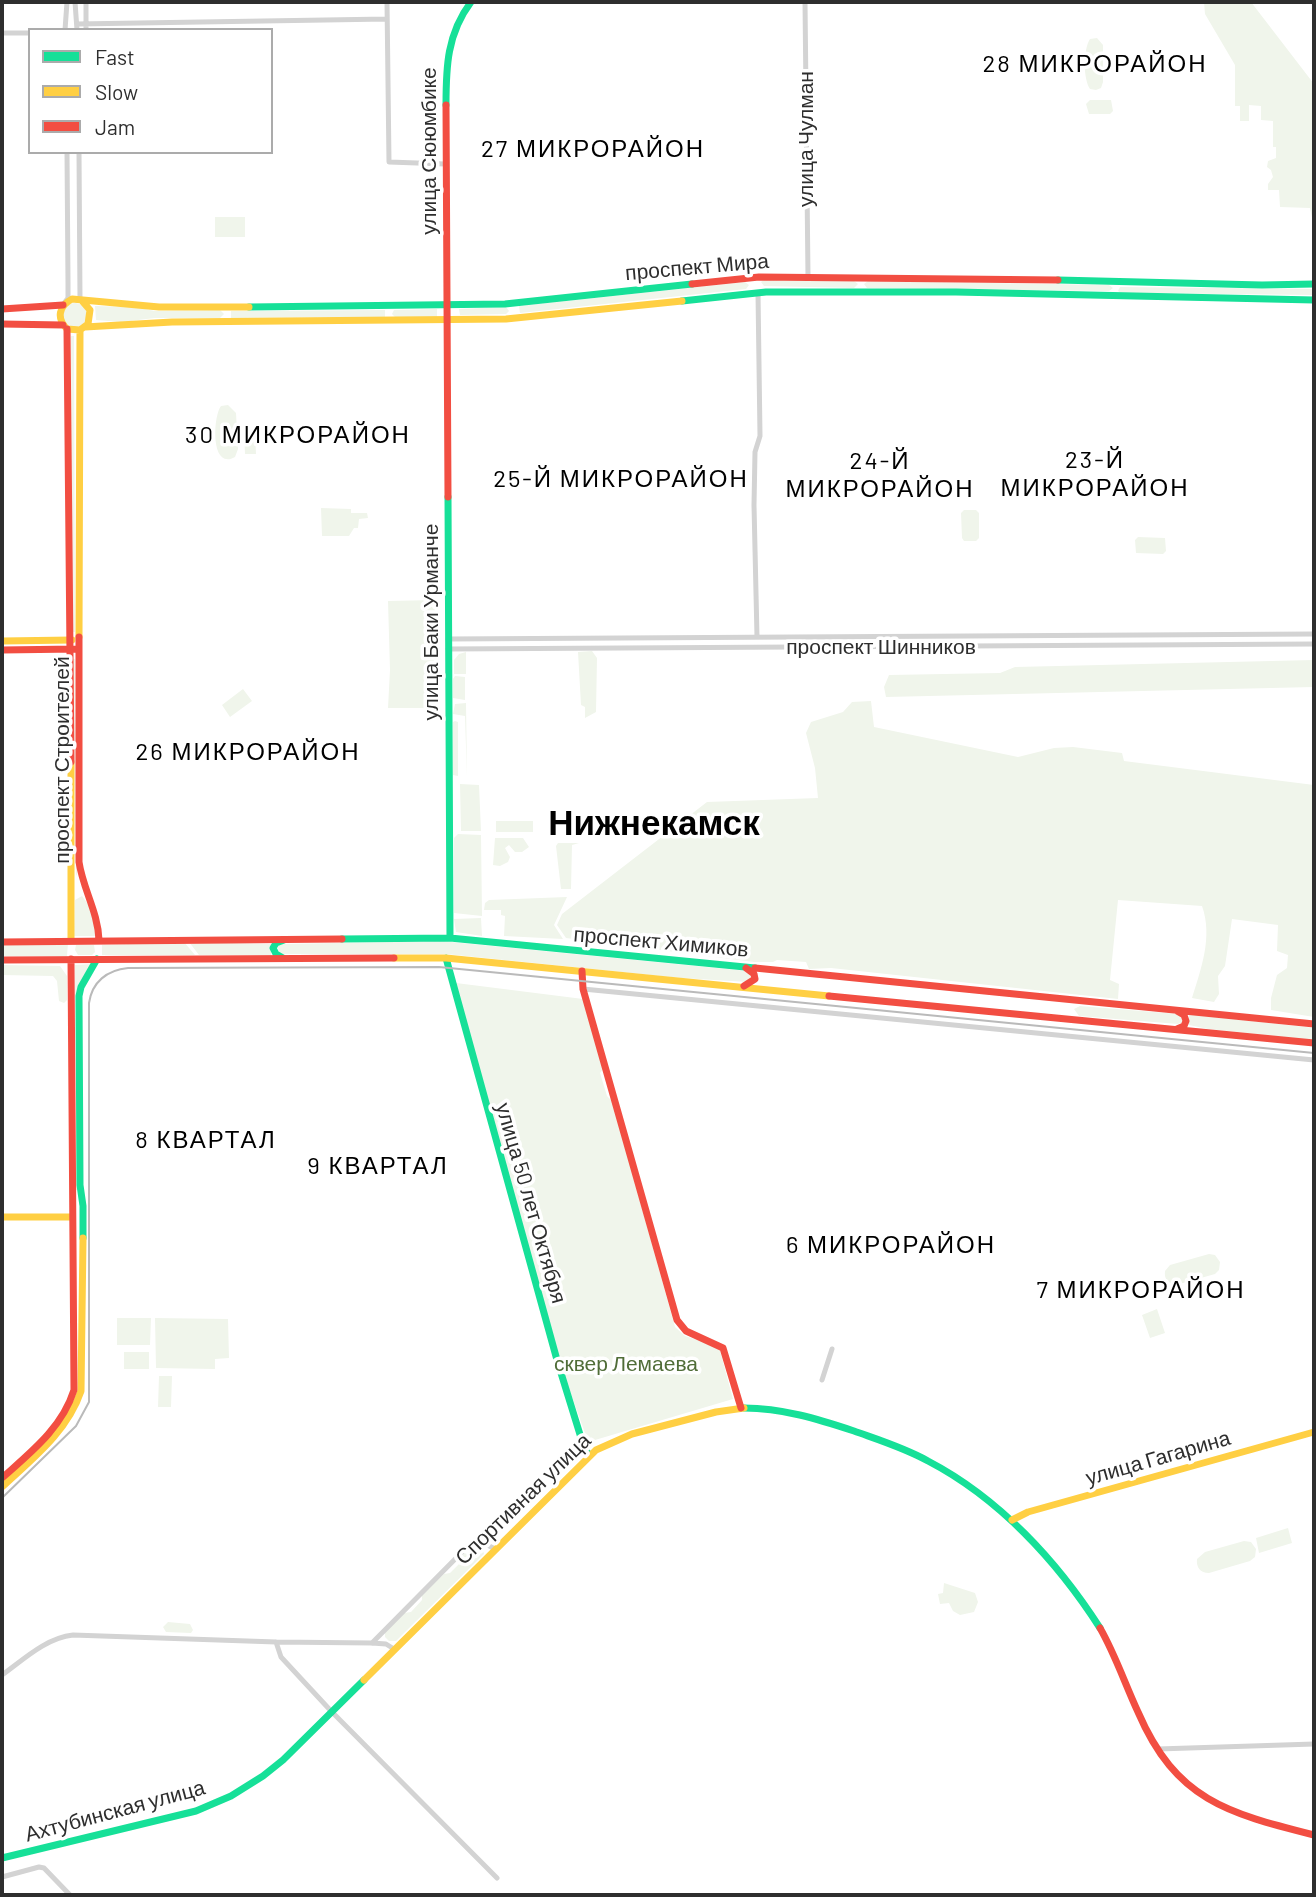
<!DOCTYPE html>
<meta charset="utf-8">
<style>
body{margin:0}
#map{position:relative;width:1316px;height:1897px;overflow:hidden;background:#fff;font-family:Barlow,sans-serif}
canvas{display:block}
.frame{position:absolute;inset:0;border:4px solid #2e2e2e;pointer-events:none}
.legend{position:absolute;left:28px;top:28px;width:245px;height:126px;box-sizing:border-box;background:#fff;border:2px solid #ababab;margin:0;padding:9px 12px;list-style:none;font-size:21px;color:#2e2e2e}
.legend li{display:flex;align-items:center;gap:14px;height:35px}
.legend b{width:35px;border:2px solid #ababab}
</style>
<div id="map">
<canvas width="1316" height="1897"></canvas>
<div class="frame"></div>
<ul class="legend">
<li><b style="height:9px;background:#16e098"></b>Fast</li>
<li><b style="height:9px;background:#ffcf43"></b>Slow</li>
<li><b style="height:9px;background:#f24e42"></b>Jam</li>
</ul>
</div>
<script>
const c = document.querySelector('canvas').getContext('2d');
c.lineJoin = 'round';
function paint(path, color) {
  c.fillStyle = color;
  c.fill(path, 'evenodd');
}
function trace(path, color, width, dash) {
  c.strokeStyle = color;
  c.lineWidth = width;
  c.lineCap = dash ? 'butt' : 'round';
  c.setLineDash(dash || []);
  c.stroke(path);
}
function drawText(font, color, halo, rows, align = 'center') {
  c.font = font + ' Barlow,sans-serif';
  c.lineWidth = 7;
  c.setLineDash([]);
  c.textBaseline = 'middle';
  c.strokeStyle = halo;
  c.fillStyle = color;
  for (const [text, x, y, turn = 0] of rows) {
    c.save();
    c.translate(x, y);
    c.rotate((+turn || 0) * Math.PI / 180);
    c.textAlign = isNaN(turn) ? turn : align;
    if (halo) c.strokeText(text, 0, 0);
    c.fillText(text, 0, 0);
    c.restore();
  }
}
paint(new Path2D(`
 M1204,2H1251L1314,84V227L1310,208L1280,207L1279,190H1268V184L1273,177L1271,170L1267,167L1268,161L1276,158V147H1273V121L1261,120V106L1249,105V121H1240V106H1235V65L1205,14Z
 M1097,38L1103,45V82L1101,88L1096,90L1090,89C1083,78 1083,50 1090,39Z
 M1090,100H1111L1113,111L1110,114H1089L1086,104Z
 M215,217H245V237H215Z
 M764,280L854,281L858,284L854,288L764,286L761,282Z
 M868,281L1109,285L1113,288L1109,291L867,288L864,284Z
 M745,282L749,285L746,289L520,313L519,306Z
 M1120,287L1314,289V295L1121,293L1118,291Z
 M63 315a12 12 0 1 1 24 0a12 12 0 1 1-24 0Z
 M95,306L135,307L155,311L220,310L224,314L220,318H155L121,322L96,320Z
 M506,307L509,311L506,314L460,315L459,309Z
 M437,309V317H395L392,314L394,310Z
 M385,310V317L231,318V311Z
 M71,336H74L75,632H72Z
 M228,405L236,413L238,449L235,457C210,471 213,416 221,406Z
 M244,433H255L256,454H245Z
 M321,508L351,509V513H367L368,518L359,519L358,528H354L349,536H322Z
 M964,510H976L979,513V538L976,541H964L962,538L961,513Z
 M1138,537L1165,538L1166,551L1163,554L1136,553L1135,540Z
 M435,600V708H388L390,670L388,601Z
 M592,651L597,658L596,712L585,718V707L581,705L578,652Z
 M466,652V674H454V660L459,654Z
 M73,659H75L77,874L76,876Z
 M1314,660V687L886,697L884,687L889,675L1000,673L1015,667Z
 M455,676L465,677V700L453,698V679Z
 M243,689L252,701L230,717L222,705Z
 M871,701L874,727L1018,757L1054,748L1073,747L1122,753L1124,761L1314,785V1017L1271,1010V998L1277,975L1287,968L1288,955L1277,951L1278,925L1232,919L1225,966L1218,976L1219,994L1214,1002L1192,998C1201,969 1213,937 1202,906L1118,900L1110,980L1119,984L1118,999L831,968L809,969L806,962L777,960L773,962H754L566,938L557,925L562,914L707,802L818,798L815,768L806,733L811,722L843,712L852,702Z
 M466,703L467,778L465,716L453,714L455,704Z
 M455,721L458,722V776L453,775V722Z
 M460,784L479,785L481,831H461Z
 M496,821H533V832H496Z
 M458,834L481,835L482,916L454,913V838Z
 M495,838H523L529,847L522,852H515L509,845L505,848L510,857L508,862L500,866L493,865Z
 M558,843H579L572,845L571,889H561L556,846Z
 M82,896L93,911L97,936H74L75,900Z
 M567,897L554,925L563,939L504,936L505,916L501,915V910H484L485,903L489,900Z
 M481,918L482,936L456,932L454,919Z
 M441,941L747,971L752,976L748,982L681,978L446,954H280L277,946L282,944Z
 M184,942L195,955H102V945Z
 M189,942L272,944L271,955H199Z
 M68,943L67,956H2V945Z
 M76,945H94L95,952L92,955H78L75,950Z
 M91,964L79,986L78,1190H76L75,965Z
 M2,965L60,966L67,976V1000L64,1003L59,1001L57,981L53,976L2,975Z
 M456,983L583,999L603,1069L600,1073L607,1096L612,1101L675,1327L685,1336L719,1347L733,1399L595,1440L586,1436L561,1366Z
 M1080,1006L1179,1014L1183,1022L1178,1024L1079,1016L1074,1009Z
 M1189,1014L1314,1028V1040L1208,1029L1189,1025Z
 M1209,1254L1215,1255L1220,1262L1219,1270L1215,1274L1176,1285C1168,1284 1164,1279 1165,1271L1170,1265Z
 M1157,1309L1165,1333L1150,1338L1142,1315Z
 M117,1318H151L150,1345H117Z
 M155,1318L228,1319L229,1358L215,1359V1369L156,1368Z
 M124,1352H149V1369H124Z
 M159,1376H172L171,1407H158Z
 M1288,1528L1292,1543L1259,1553L1256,1538Z
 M1244,1541L1251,1542L1256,1549L1255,1557L1250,1561L1209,1573C1200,1573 1196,1567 1197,1559L1205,1552Z
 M477,1543L482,1547L484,1554L396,1641H389L385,1637V1631L404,1613L411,1612L422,1600V1594L444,1574L450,1573L463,1560L461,1557L473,1544Z
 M944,1583L975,1593L978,1602L974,1612L960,1615L953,1611L949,1603L940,1604L938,1594L943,1593Z
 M168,1622L190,1624L193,1630L191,1633L166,1632L163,1627Z`), '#f0f5eb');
trace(new Path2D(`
 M75,2L77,30
 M387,2L389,162L445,164
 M805,2L808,277
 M77,24L387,19
 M65,30L67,2
 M86,30V2
 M2,33H30
 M79,152L80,300
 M65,302L68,298V283L67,152
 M757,637L754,505L755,452L760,436L758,293
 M448,639L1314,634
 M448,649L1314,644
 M583,989L1314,1060
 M822,1380L832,1349
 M276,1642L281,1657L331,1711L497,1878
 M372,1643L472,1542L476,1539L495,1549
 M2,1675C24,1659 46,1638 73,1635L276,1642L372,1643L386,1644L394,1649
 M1158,1749L1314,1744
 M2,1877L39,1867L44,1868L70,1895`), '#d3d3d3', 5);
trace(new Path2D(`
 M446,105C446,67 447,34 471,2
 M1058,280L1262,285L1314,284
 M682,301L766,292H956L1314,300
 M249,307L505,304L692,284
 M448,497L450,938
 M342,939L450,938L755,968
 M283,958L276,954L273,948L276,943L284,940
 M446,958L557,1360L582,1441L589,1456
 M83,1238V1206L80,1185L79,996L81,987L97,959
 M744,1408C782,1408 818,1419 854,1431C879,1440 905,1448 928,1461C999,1498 1057,1561 1100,1628
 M2,1858L196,1811L231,1796L263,1776L283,1760L364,1680`), '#16e098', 7);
trace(new Path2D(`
 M83,302L90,310L88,324L80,330L67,329C56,318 59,306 72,299L159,307H249
 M85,327L172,322L506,319L682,301
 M79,637L80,330
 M2,641L72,640
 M71,762V940
 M394,958H446L829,996
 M2,1217H71
 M2,1487C33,1458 67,1432 81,1391L83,1238
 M1012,1520L1028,1512L1314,1432
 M364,1680L596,1450L632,1434L716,1412L744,1408`), '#ffcf43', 7);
trace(new Path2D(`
 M446,105L448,497
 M692,284L759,277L1058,280
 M2,309L63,305
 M2,324L63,325
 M67,329L71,762
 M79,637V862C83,889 98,912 99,940
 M2,650L76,649
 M2,942L342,939
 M2,960L394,958
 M755,968L1314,1024
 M582,971L583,989L677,1320L686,1331L723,1348L741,1408
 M744,986L755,979L754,974L746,968
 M829,996L1314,1043
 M1177,1011L1184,1015L1186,1021L1184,1026L1177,1029
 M2,1478C31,1452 62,1428 74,1390L71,959
 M1100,1628C1115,1654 1125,1684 1138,1712C1176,1800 1227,1813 1314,1835`), '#f24e42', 7);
trace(new Path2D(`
 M2,1498L76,1426L89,1402V1003C92,982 107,970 128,968L439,967L1314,1053`), '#bababa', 2);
drawText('21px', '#2e2e2e', '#fff', [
 ["улица Чулман",806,139,-90],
 ["улица Сююмбике",429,151,-90],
 ["проспект Мира",697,267,-5],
 ["улица Баки Урманче",431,622,-90],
 ["проспект Шинников",881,647],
 ["проспект Строителей",62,760,-90],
 ["проспект Химиков",661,942,5],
 ["улица 50 лет Октября",531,1203,74],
 ["улица Гагарина",1158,1458,-16],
 ["Спортивная улица",523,1499,-44],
 ["Ахтубинская улица",115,1811,-15]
]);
drawText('21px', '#506d38', '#fff', [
 ["сквер Лемаева",626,1364]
]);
c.letterSpacing = '2px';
drawText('24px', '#000', '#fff', [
 ["28 МИКРОРАЙОН",1095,64],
 ["27 МИКРОРАЙОН",593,149],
 ["30 МИКРОРАЙОН",298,435],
 ["23-Й",1095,460],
 ["МИКРОРАЙОН",1095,488],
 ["24-Й",880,461],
 ["МИКРОРАЙОН",880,489],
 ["25-Й МИКРОРАЙОН",621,479],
 ["26 МИКРОРАЙОН",248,752],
 ["8 КВАРТАЛ",206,1140],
 ["9 КВАРТАЛ",378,1166],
 ["6 МИКРОРАЙОН",891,1245],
 ["7 МИКРОРАЙОН",1141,1290]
]);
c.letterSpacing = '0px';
drawText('bold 35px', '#000', '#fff', [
 ["Нижнекамск",654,823]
]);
</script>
